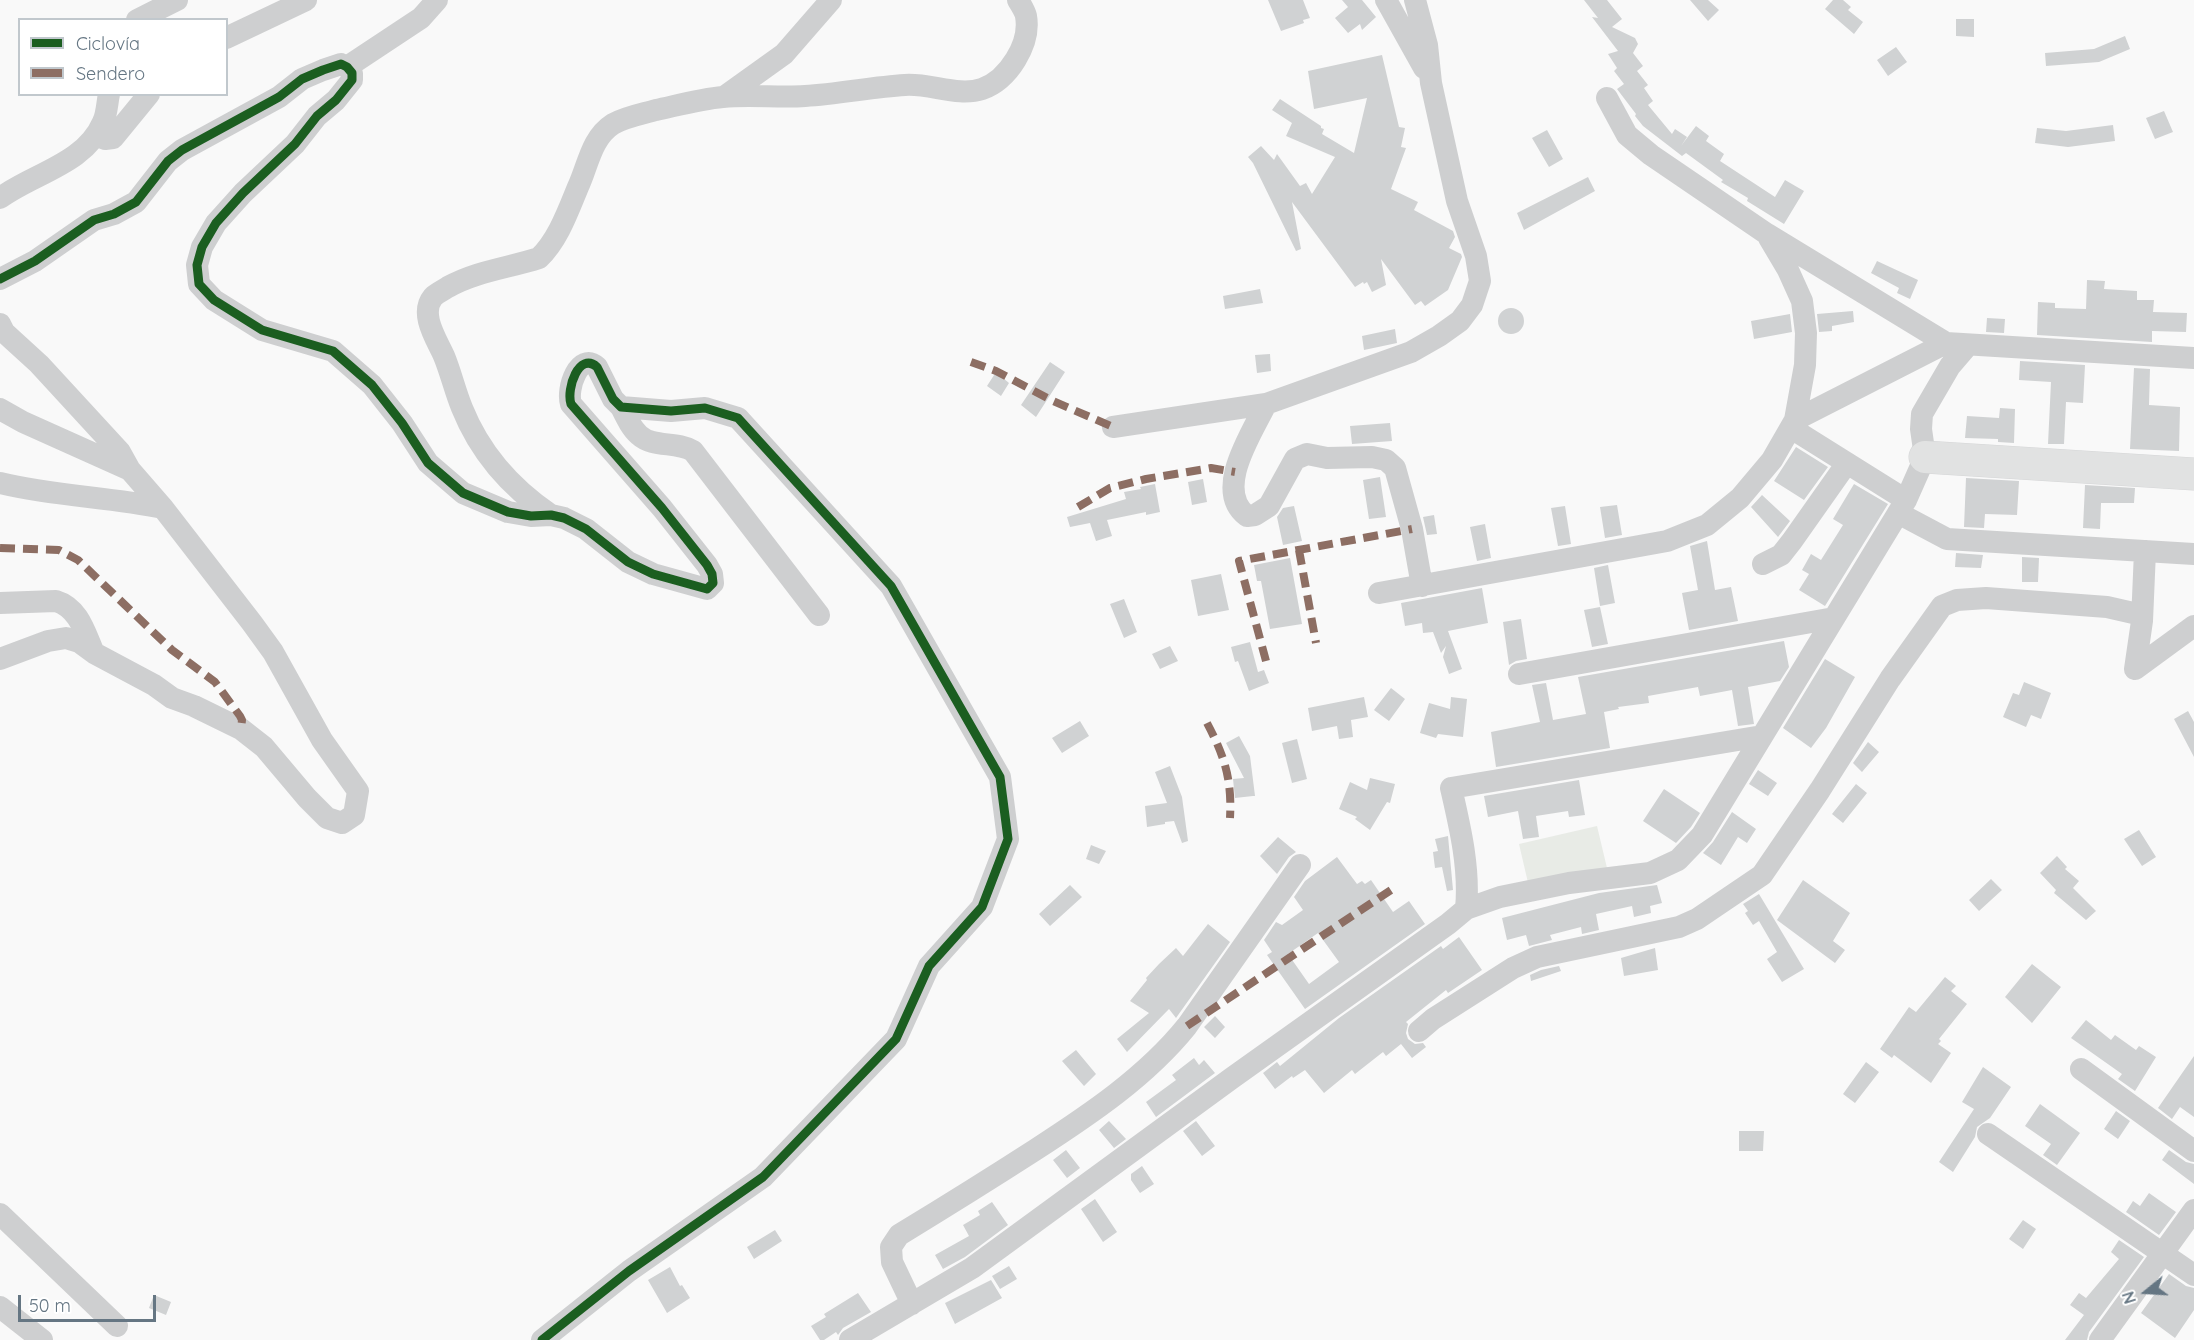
<!DOCTYPE html>
<meta charset="utf-8">
<style>
body{margin:0}
#map{position:relative;width:2194px;height:1340px;overflow:hidden;background:#f9f9f9;font-family:Quicksand,sans-serif}
canvas{display:block}
.legend{position:absolute;left:18px;top:18px;width:210px;height:78px;box-sizing:border-box;background:#fff;border:2px solid #c1c8cd;margin:0;padding:8px 10px;list-style:none;font-size:18px;color:#657683}
.legend li{display:flex;align-items:center;gap:12px;height:30px}
.legend b{width:30px;border:2px solid #c1c8cd}
.north{position:absolute;left:2116px;top:1262px;width:60px;height:60px;-webkit-text-stroke:4px #fff;paint-order:stroke;rotate:252deg;font-size:16px;font-weight:700;line-height:24px;text-align:center;color:#657683}
.north::after{content:'';display:block;margin:auto;width:21px;height:27px;background:#657683;clip-path:polygon(50% 0,100% 100%,50% 72%,0 100%)}
.scale{position:absolute;left:18px;top:1295px;width:138px;height:27px;box-sizing:border-box;border:3px solid #657683;border-top:0;padding-left:8px;font-size:18px;line-height:21px;white-space:nowrap;color:#657683;-webkit-text-stroke:4px #fff;paint-order:stroke}
</style>
<div id="map">
<canvas width="2194" height="1340"></canvas>
<ul class="legend">
<li><b style="height:8px;background:#1b5e20"></b>Ciclovía</li>
<li><b style="height:8px;background:#8d6e63"></b>Sendero</li>
</ul>
<div class="north">N</div>
<div class="scale">50 m</div>
</div>
<script>
const c = document.querySelector('canvas').getContext('2d');
c.lineJoin = 'round';
function paint(path, color) {
  c.fillStyle = color;
  c.fill(path, 'evenodd');
}
function trace(path, color, width, dash) {
  c.strokeStyle = color;
  c.lineWidth = width;
  c.lineCap = dash ? 'butt' : 'round';
  c.setLineDash(dash || []);
  c.stroke(path);
}
paint(new Path2D(`
 M1597,826L1607,868L1529,887L1519,844Z`), '#e8ebe6');
paint(new Path2D(`
 M1268,0H1303L1310,18L1303,20L1304,23L1281,31Z
 M1342,0H1362L1376,17L1362,30L1360,24L1348,33L1335,18L1348,7Z
 M1584,0H1607L1622,19L1612,27L1635,38L1638,44L1633,53L1643,66L1637,71L1648,85L1644,88L1653,101L1648,105L1672,134L1675,129L1687,137L1681,146L1696,126L1709,136L1706,141L1724,154L1720,161L1775,197L1785,180L1804,191L1784,224L1747,201L1748,198L1721,182L1723,180L1686,153L1682,156L1643,126L1635,116L1636,114L1617,89L1624,84L1614,71L1617,68L1608,54L1618,51L1592,17L1598,18Z
 M1690,0H1708L1719,10L1708,21Z
 M1833,0H1843L1851,7L1848,10L1863,22L1854,34L1825,9Z
 M1956,19H1974V37L1956,36Z
 M2125,36L2130,49L2099,62L2046,66L2045,53L2094,49Z
 M1896,47L1907,62L1888,76L1877,60Z
 M1382,55L1399,127L1405,128L1401,147L1406,148L1391,189L1418,202L1414,210L1453,231L1455,237L1449,248L1461,254L1462,257L1448,290L1425,306L1421,301L1415,305L1381,259L1386,285L1372,292L1367,282L1364,284L1363,282L1355,287L1292,202L1301,249L1296,251L1253,163L1248,157L1261,146L1274,160L1277,154L1300,186L1306,183L1312,194L1335,157L1286,136L1292,123L1272,110L1280,99L1321,126V128L1324,129L1322,134L1354,153L1367,98L1314,109L1308,71Z
 M2164,111L2173,132L2155,139L2146,118Z
 M2113,125L2115,141L2068,147L2035,143L2037,128L2066,131Z
 M1547,130L1563,159L1549,167L1532,138Z
 M1588,177L1595,191L1524,230L1517,213Z
 M1877,261L1918,280L1910,299L1897,293L1899,288L1871,273Z
 M2087,280L2105,281L2104,289L2137,291V300H2154L2153,312L2187,313L2186,332L2152,331V342L2037,335L2038,302L2055,303V308L2086,309Z
 M1260,289L1263,303L1225,309L1223,296Z
 M1498 321a13 13 0 1 1 26 0a13 13 0 1 1-26 0Z
 M1853,311L1854,322L1832,326V331L1819,332L1817,314Z
 M1790,314L1792,332L1754,339L1751,321Z
 M1987,318L2005,319L2004,333L1986,332Z
 M1395,329L1397,343L1364,350L1362,336Z
 M1270,354L1271,371L1257,373L1255,355Z
 M2020,361L2085,365L2083,403L2066,402L2064,444H2048L2051,382L2019,380Z
 M1050,362L1065,372L1036,417L1021,405Z
 M2134,368L2150,369L2149,405L2180,407L2179,451L2130,449Z
 M996,372L1009,383L1001,396L987,386Z
 M2000,408L2015,409L2014,443L1998,442V439L1965,438L1967,416L1999,418Z
 M1390,423L1392,441L1352,444L1350,426Z
 M1796,447L1828,467L1804,500L1774,481Z
 M1380,477L1386,517L1369,519L1363,480Z
 M1966,478L2019,481L2017,515L1985,514L1984,528L1964,527Z
 M1203,479L1207,502L1192,505L1188,482Z
 M1155,484L1160,512L1146,515V512L1107,520L1112,536L1096,541L1090,523L1070,527L1067,517L1126,499L1124,492L1141,489L1140,487Z
 M1854,484L1888,504L1825,606L1799,590L1809,574L1802,570L1811,554L1821,560L1843,525L1833,519Z
 M2085,485L2135,488L2134,503H2101L2100,529L2083,528Z
 M1762,495L1790,521L1778,537L1751,507Z
 M1617,505L1622,535L1605,538L1600,507Z
 M1294,506L1302,541L1283,545L1277,517L1283,508Z
 M1565,506L1571,544L1558,546L1551,508Z
 M1434,515L1437,534L1427,535L1423,517Z
 M1485,524L1491,558L1477,561L1470,527Z
 M1707,541L1715,590L1731,587L1738,621L1689,630L1682,593L1698,590L1690,546Z
 M1956,553L1983,555L1981,568L1955,567Z
 M2022,557L2039,558L2038,582H2022Z
 M1290,558L1302,624L1270,629L1261,581H1257L1254,565Z
 M1608,565L1615,603L1600,606L1594,568Z
 M1221,574L1229,610L1198,616L1191,580Z
 M1482,588L1488,623L1448,631L1462,669L1449,674L1443,657L1446,646L1441,653L1433,632L1423,633L1422,623L1405,626L1401,603Z
 M1124,599L1137,632L1124,638L1110,604Z
 M1600,607L1608,644L1592,647L1584,610Z
 M1521,619L1527,659L1516,661L1509,665L1503,622Z
 M1784,641L1789,667L1780,681L1748,687L1754,724L1738,726L1732,690L1700,696L1698,687L1648,696L1649,703L1618,707L1619,709L1604,712L1610,748L1496,767L1491,732L1540,722L1532,685L1546,683L1553,720L1586,714L1578,677Z
 M1250,642L1258,672L1264,670L1269,683L1249,691L1238,661L1235,662L1231,647Z
 M1170,646L1178,661L1160,669L1152,654Z
 M1825,659L1855,677L1826,728L1811,748L1783,728Z
 M2024,682L2051,693L2041,719L2031,715L2026,727L2003,717L2013,693L2019,695Z
 M1391,688L1405,699L1389,721L1374,710Z
 M1364,697L1368,717L1351,720L1353,737L1339,739L1337,726L1312,731L1308,708Z
 M1451,697L1467,699L1463,737L1438,734L1436,738L1420,733L1429,703L1450,709Z
 M2188,711L2194,722V757L2174,719Z
 M1080,721L1089,736L1062,753L1052,738Z
 M1239,736L1250,756L1255,796H1253L1235,798L1233,779L1244,778L1226,743Z
 M1297,739L1307,779L1292,783L1282,743Z
 M1868,742L1879,752L1862,772L1853,763Z
 M1170,766L1182,797L1188,841L1182,843L1174,821L1165,822V824L1147,827L1145,806L1167,803L1155,772Z
 M1758,770L1777,783L1768,796L1749,784Z
 M1370,778L1395,784L1390,803L1387,802L1370,830L1355,819L1357,817L1339,809L1350,782L1367,790Z
 M1579,780L1585,815L1569,817L1568,811L1536,816L1539,837L1523,839L1518,811L1488,817L1484,796Z
 M1856,784L1867,793L1843,823L1832,814Z
 M1664,789L1700,813L1691,827L1676,843L1643,821Z
 M1732,812L1756,829L1747,843L1738,837L1721,865L1703,853L1713,842Z
 M2139,830L2156,857L2142,866L2124,839Z
 M1448,836L1453,890L1447,891L1442,867L1435,868L1433,852L1438,851L1435,839Z
 M1278,837L1296,852L1289,857L1277,874L1260,856Z
 M1091,845L1106,851L1099,864L1086,859Z
 M2057,856L2067,867L2065,869L2079,881L2073,888L2096,911L2086,920L2054,893L2056,890L2040,873Z
 M1337,857L1357,884L1362,881L1365,884L1371,880L1393,912L1409,901L1425,924L1305,1009L1267,955L1272,952L1264,940L1276,922L1282,925L1303,910L1294,897L1305,881ZM1318,933L1339,962L1309,984L1288,954Z
 M1991,879L2002,890L1979,911L1969,900Z
 M1803,880L1850,913L1833,941L1845,950L1835,963L1777,920Z
 M1070,885L1082,897L1050,926L1039,914Z
 M1657,885L1662,903L1650,906L1651,913L1634,917L1632,906L1596,914L1599,930L1582,934L1581,927L1550,935L1552,940L1529,946L1526,935L1507,940L1502,918L1599,893Z
 M1759,894L1804,969L1782,982L1767,959L1777,952L1759,921L1753,925L1745,913L1748,911L1743,904Z
 M1208,924L1230,942L1176,1018L1169,1009L1127,1052L1117,1039L1149,1013L1130,1001L1147,980L1146,978L1159,964L1176,948L1183,956Z
 M1459,937L1482,970L1448,993L1446,990L1406,1022L1408,1024L1406,1033L1408,1039L1415,1044L1423,1043L1426,1047L1412,1058L1401,1044L1386,1056L1383,1052L1355,1074L1352,1070L1324,1093L1305,1070L1293,1078L1292,1076L1275,1089L1263,1073L1277,1062L1280,1066L1339,1018L1441,946L1443,949Z
 M1655,948L1658,970L1624,976L1621,958Z
 M2032,964L2061,987L2032,1023L2005,997Z
 M1559,966L1561,971L1531,981L1530,975L1541,970Z
 M1945,977L1956,986L1951,991L1967,1004L1939,1039L1941,1041L1938,1044L1951,1053L1931,1083L1894,1055L1892,1058L1880,1049L1909,1007L1916,1012Z
 M1215,1016L1225,1027L1215,1038L1204,1027Z
 M2086,1020L2111,1040L2115,1035L2136,1050L2139,1046L2156,1057L2135,1091L2118,1079L2122,1074L2071,1038Z
 M1076,1050L1096,1074L1084,1086L1062,1061Z
 M2194,1056V1117L2180,1107L2172,1119L2158,1108Z
 M1194,1058L1199,1065L1204,1060L1215,1073L1156,1117L1146,1102L1176,1080L1172,1075Z
 M1866,1062L1879,1072L1855,1103L1843,1094Z
 M1983,1067L2011,1087L1990,1118L1977,1127L1975,1137L1953,1172L1939,1162L1974,1109L1962,1102Z
 M2040,1104L2080,1133L2057,1165L2043,1155L2051,1144L2025,1126Z
 M2116,1111L2130,1121L2118,1139L2104,1129Z
 M1109,1121L1126,1139L1114,1148L1099,1130Z
 M1196,1121L1215,1146L1202,1156L1183,1131Z
 M1739,1131H1764L1763,1151H1739Z
 M1066,1150L1080,1168L1067,1178L1053,1160Z
 M2169,1150L2186,1162L2194,1164V1184L2162,1160Z
 M1142,1166L1154,1184L1140,1193L1131,1180V1174Z
 M2149,1193L2176,1212L2159,1235L2126,1212L2133,1201L2140,1206Z
 M1095,1199L1117,1232L1103,1242L1081,1209Z
 M992,1202L1008,1225L965,1257L943,1269L935,1255L969,1236L963,1225L980,1215L978,1211Z
 M2023,1220L2036,1229L2023,1249L2009,1239Z
 M775,1230L782,1241L754,1259L747,1247Z
 M2119,1240L2144,1257L2089,1332L2087,1340H2065L2084,1315L2070,1305L2079,1293L2086,1298L2119,1259L2111,1252Z
 M1009,1266L1017,1279L1000,1289L992,1276Z
 M670,1267L680,1286L682,1285L690,1298L667,1313L648,1280Z
 M2169,1274L2186,1286L2194,1288V1310L2175,1338L2141,1313Z
 M991,1280L1002,1298L955,1324L945,1303Z
 M858,1293L871,1312L843,1328L838,1335L836,1332L824,1340H820L811,1326L826,1317L824,1314Z
 M154,1295L171,1302L166,1315L149,1308Z`), '#d0d2d3');
const secondary = new Path2D(`
 M1925,457L2194,474`);
trace(secondary, '#d5d6d7', 33);
trace(new Path2D(`
 M1386,0L1424,68
 M1415,0L1427,45L1431,83L1457,201L1476,256L1480,281L1472,305L1460,321L1439,336L1411,352L1266,404C1252,433 1213,490 1247,516L1255,515L1269,506L1295,459L1307,454L1327,458L1372,457L1386,460L1395,468L1412,529L1422,586
 M137,20L177,0
 M226,38L306,0
 M347,67L421,18L437,0
 M724,97L784,54L831,0
 M1607,98L1627,135L1651,155L1767,234L1946,343L2194,358
 M96,135L105,139L113,138L149,94
 M0,198C34,173 85,164 103,122C107,114 107,103 109,94
 M0,279L35,261L94,220L114,214L136,202L168,161L182,150L279,97L302,79L323,70L341,64L347,67L352,73V80L336,100L317,116L295,144L243,193L216,223L202,247L197,265L199,284L214,300L262,330L333,351L372,385L402,423L428,463L463,493L508,512L531,516L551,515L564,518L586,529L628,562L653,574L707,589L713,583L712,574L707,565L662,508L571,404C566,389 579,351 597,367L613,399L621,407L671,411L705,408L738,418L891,586L1000,777L1008,839L982,907L929,966L896,1039L763,1177L629,1271L542,1340
 M0,324L4,332L39,364L120,452L130,470L163,508L252,623L273,652L322,740L358,791L354,815L342,823L327,818L307,798L264,747L241,729L194,706L172,698L154,685L94,653L79,642L66,638L48,641L0,659
 M621,407C626,417 631,428 639,435C653,448 676,441 693,451L819,615
 M0,409L23,422L130,470
 M1795,420L1946,343
 M1113,427L1266,404
 M1791,428L1906,500
 M0,483C53,496 109,497 163,508
 M1898,513L1947,539L2194,554
 M551,515C511,488 480,453 462,408C455,391 451,373 444,356C437,340 419,314 433,297C437,293 444,290 448,287C477,271 508,268 539,258C558,240 568,211 578,187C588,166 591,138 613,124C625,117 642,114 656,110C679,105 701,99 723,97C750,94 778,98 805,96C839,94 872,87 905,85C930,83 958,97 982,89C1008,80 1031,44 1026,16C1025,11 1021,5 1018,0
 M1763,564L1781,555L1792,541L1847,463
 M1379,593L1667,541L1707,525L1740,498L1772,460L1795,420L1805,365L1806,333L1802,301L1788,270L1769,238
 M0,603L56,601C79,608 85,633 94,653
 M2135,669L2142,621L2145,551
 M2135,669L2194,626
 M1519,674L1834,618
 M1466,909C1470,869 1460,827 1451,788L1762,736
 M1419,1031L1433,1019L1513,968L1537,957L1679,927L1697,919L1762,875L1820,790L1890,679L1942,606L1957,600L1986,598L2107,607L2142,615
 M2081,1069L2194,1151
 M1988,1134L2194,1275
 M0,1214L117,1326
 M912,1304L892,1262L891,1247L899,1235C945,1207 990,1179 1035,1150C1089,1115 1146,1077 1187,1026L1300,865
 M0,1307L42,1340
 M850,1340L972,1268L1232,1078L1448,924L1466,909L1500,897L1569,883L1650,873L1678,860L1702,835L1906,500L1925,457L1921,429L1922,414L1950,366L1968,345
 M2100,1340L2194,1210`), '#cecfd0', 22);
trace(secondary, '#e1e2e2', 32);
trace(new Path2D(`
 M971,362L996,371L1053,401L1113,427
 M1078,507L1110,488L1146,479L1211,468L1235,472
 M0,548L59,550L78,560L172,650L215,682L240,716L242,720L241,729
 M1299,550L1316,643
 M1266,661L1239,561L1412,529
 M1207,723C1225,757 1232,780 1230,818
 M1187,1026L1394,888`), '#8d6e63', 8, [15, 8]);
trace(new Path2D(`
 M0,279L35,261L94,220L114,214L136,202L168,161L182,150L279,97L302,79L323,70L341,64L347,67L352,73V80L336,100L317,116L295,144L243,193L216,223L202,247L197,265L199,284L214,300L262,330L333,351L372,385L402,423L428,463L463,493L508,512L531,516L551,515L564,518L586,529L628,562L653,574L707,589L713,583L712,574L707,565L662,508L571,404C566,389 579,351 597,367L613,399L621,407L671,411L705,408L738,418L891,586L1000,777L1008,839L982,907L929,966L896,1039L763,1177L629,1271L542,1340`), '#1b5e20', 9);
</script>
